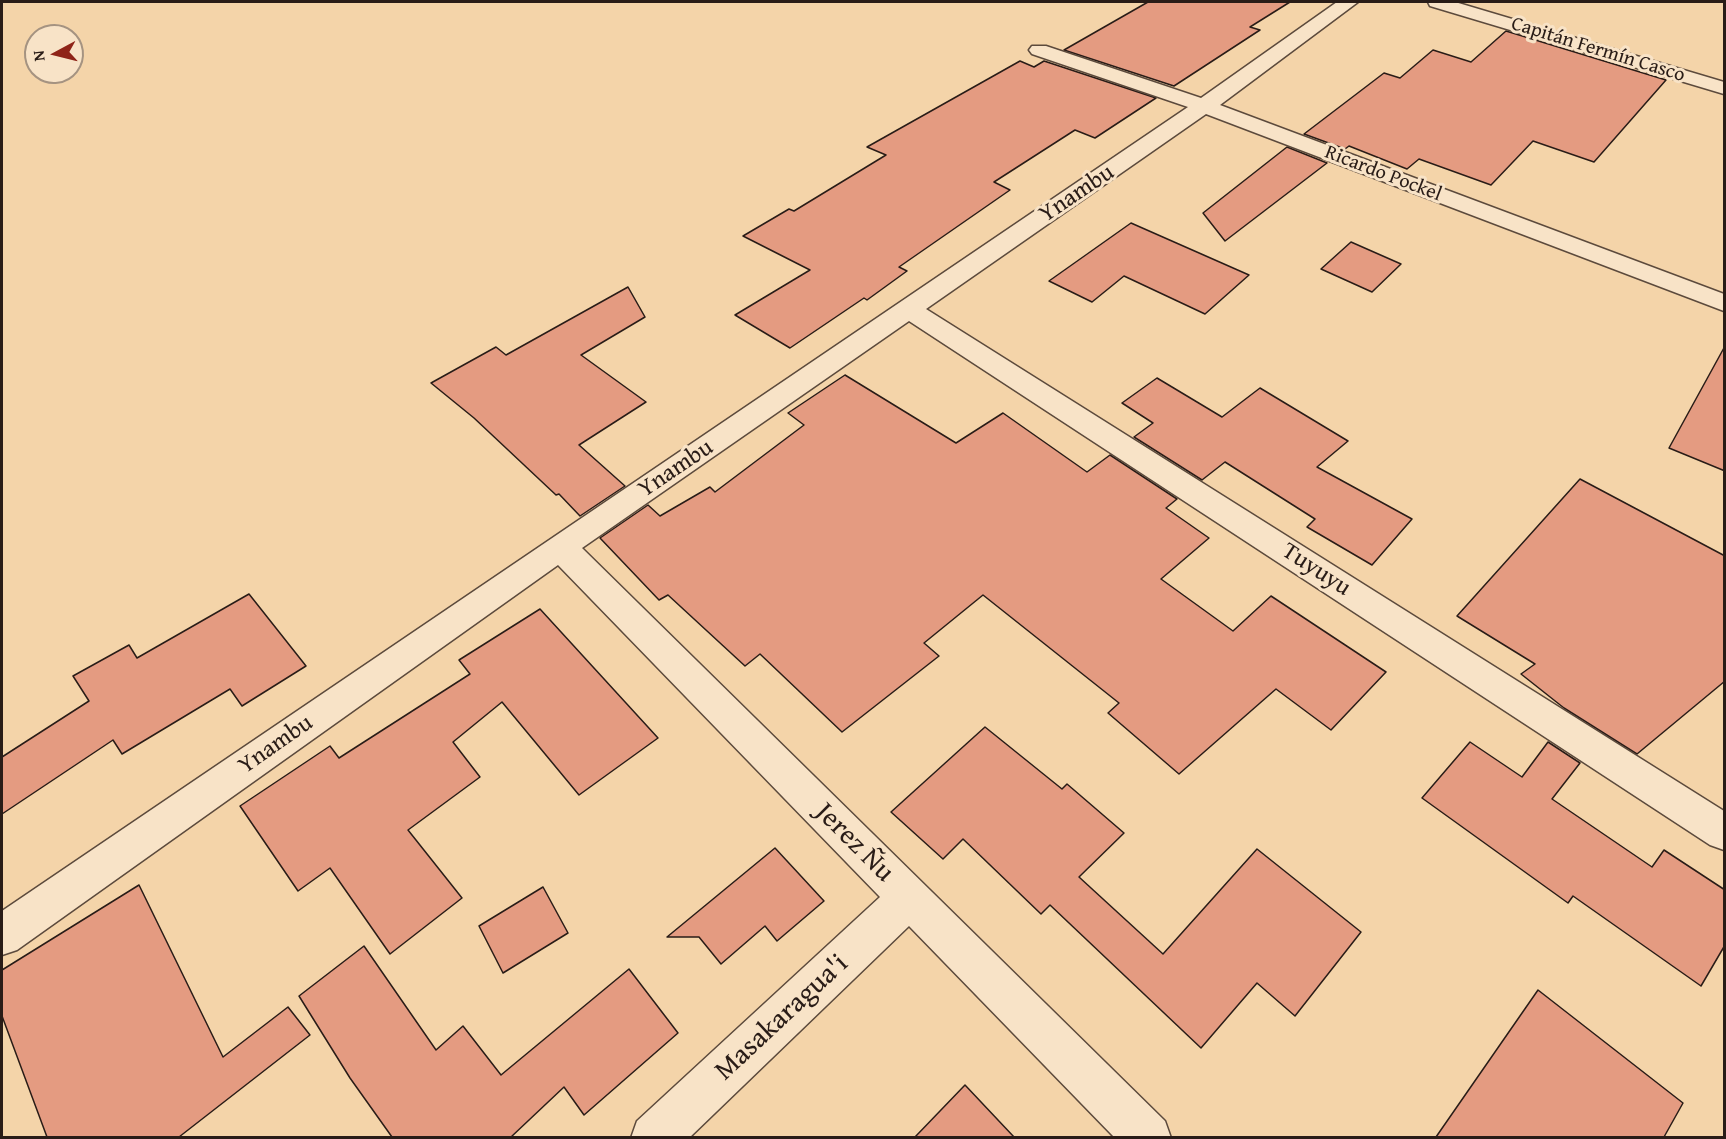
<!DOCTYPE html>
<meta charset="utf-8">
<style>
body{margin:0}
#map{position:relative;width:1726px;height:1139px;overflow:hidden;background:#f4d4a9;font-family:"Gentium Book Plus",serif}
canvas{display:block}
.frame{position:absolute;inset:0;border:3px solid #291c17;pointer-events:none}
.north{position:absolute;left:24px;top:24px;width:60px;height:60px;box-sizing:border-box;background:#f8e3c7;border:2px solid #a59381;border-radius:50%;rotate:263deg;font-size:16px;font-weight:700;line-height:24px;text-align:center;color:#291c17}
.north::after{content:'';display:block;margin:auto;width:21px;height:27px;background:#8f2418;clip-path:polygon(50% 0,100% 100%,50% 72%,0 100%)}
</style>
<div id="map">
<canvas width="1726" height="1139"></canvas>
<div class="frame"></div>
<div class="north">N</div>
</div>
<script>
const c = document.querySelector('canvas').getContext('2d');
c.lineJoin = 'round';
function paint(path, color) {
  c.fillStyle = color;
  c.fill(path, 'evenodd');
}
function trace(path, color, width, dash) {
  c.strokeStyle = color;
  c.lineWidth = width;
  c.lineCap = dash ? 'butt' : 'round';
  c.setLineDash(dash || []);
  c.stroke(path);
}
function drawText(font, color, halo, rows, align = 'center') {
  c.font = font + ' "Gentium Book Plus",serif';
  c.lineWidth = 6;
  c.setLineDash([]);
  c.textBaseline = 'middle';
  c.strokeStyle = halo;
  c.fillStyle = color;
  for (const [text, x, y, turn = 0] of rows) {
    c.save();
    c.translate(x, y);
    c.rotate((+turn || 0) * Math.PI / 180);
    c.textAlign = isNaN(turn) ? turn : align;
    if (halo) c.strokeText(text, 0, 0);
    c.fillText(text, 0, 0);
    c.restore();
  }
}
const building = new Path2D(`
 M1148,2H1290L1250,27L1260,30L1174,86L1064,50Z
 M1506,31L1666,80L1594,162L1533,141L1491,185L1419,159L1407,169L1349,146L1345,149L1304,134L1384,73L1400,78L1433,50L1471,62Z
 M1020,61L1034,67L1044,61L1156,98L1095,138L1075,130L994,182L1010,190L899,267L907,271L867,300L864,298L790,348L735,315L810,270L743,236L789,209L794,211L886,155L867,147Z
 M1287,147L1327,163L1225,241L1203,213Z
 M1131,223L1249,275L1205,314L1124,276L1092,302L1049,281Z
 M1351,242L1401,264L1372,292L1321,269Z
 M628,287L645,317L581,355L646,402L579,445L625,486L580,516L559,494L556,495L474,418L431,383L496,347L506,355Z
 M1725,346V471L1669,448Z
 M845,375L956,443L1003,413L1087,472L1110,455L1177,499L1166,508L1209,538L1161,579L1233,631L1271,596L1386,672L1331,730L1276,689L1179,774L1108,713L1119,703L983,595L924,643L939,656L842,732L760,654L745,666L668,595L659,600L600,538L648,505L660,516L710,487L715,492L804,425L788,413Z
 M1157,378L1222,417L1260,388L1348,441L1317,467L1412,519L1372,565L1307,527L1315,519L1225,462L1202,480L1134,437L1153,423L1122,403Z
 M1580,479L1725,556V681L1637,754L1564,708L1521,674L1535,664L1457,616Z
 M249,594L306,666L242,706L230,689L122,754L113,740L2,814V757L89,701L73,676L129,645L137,658Z
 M540,609L658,738L579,795L502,702L453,742L480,777L408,830L462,898L390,954L330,868L298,891L240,806L330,746L339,758L470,674L459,660Z
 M985,727L1062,789L1067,784L1124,833L1079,877L1163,954L1257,849L1361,932L1295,1016L1257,983L1201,1048L1050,905L1041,914L963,839L943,859L891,812Z
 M1470,742L1522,777L1548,742L1580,763L1552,799L1652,867L1664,850L1725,890V945L1701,986L1573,896L1568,903L1422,798Z
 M775,848L824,901L777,941L765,926L721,964L699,937H667Z
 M139,885L223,1057L288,1007L310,1035L179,1137H47L2,1016V970Z
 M543,887L568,933L503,973L479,926Z
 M364,946L436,1050L463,1026L501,1075L629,969L678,1033L584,1115L564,1087L511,1137H392L350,1078L299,996Z
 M1538,990L1683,1103L1664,1137H1436Z
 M965,1085L1014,1137H915Z`);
paint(building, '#e49b81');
trace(building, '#291c17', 1.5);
const minor = new Path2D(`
 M1337,2H1358L1220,105L1724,294V311L1206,114L926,309L1724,811V850L1710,845L909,321L582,548L1165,1121L1171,1138H1115L909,926L689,1138H631L637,1121L880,897L558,565L17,950L2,955V911L1188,107L1032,54L1029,50L1032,46H1046L1201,98Z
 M1428,2H1455L1724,82V94L1430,6Z`);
trace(minor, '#5c4a3c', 3);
paint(minor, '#f8e3c7');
drawText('20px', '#291c17', '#f8e3c7', [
 ["Capitán Fermín Casco",1598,50,17],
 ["Ricardo Pockel",1383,174,21]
]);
drawText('24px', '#291c17', '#f8e3c7', [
 ["Ynambu",1077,194,-34],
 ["Ynambu",676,469,-34],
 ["Tuyuyu",1316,570,33],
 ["Ynambu",276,745,-35]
]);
drawText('28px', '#291c17', '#f8e3c7', [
 ["Jerez Ñu",854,843,45],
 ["Masakaragua'i",782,1018,-43]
]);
</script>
